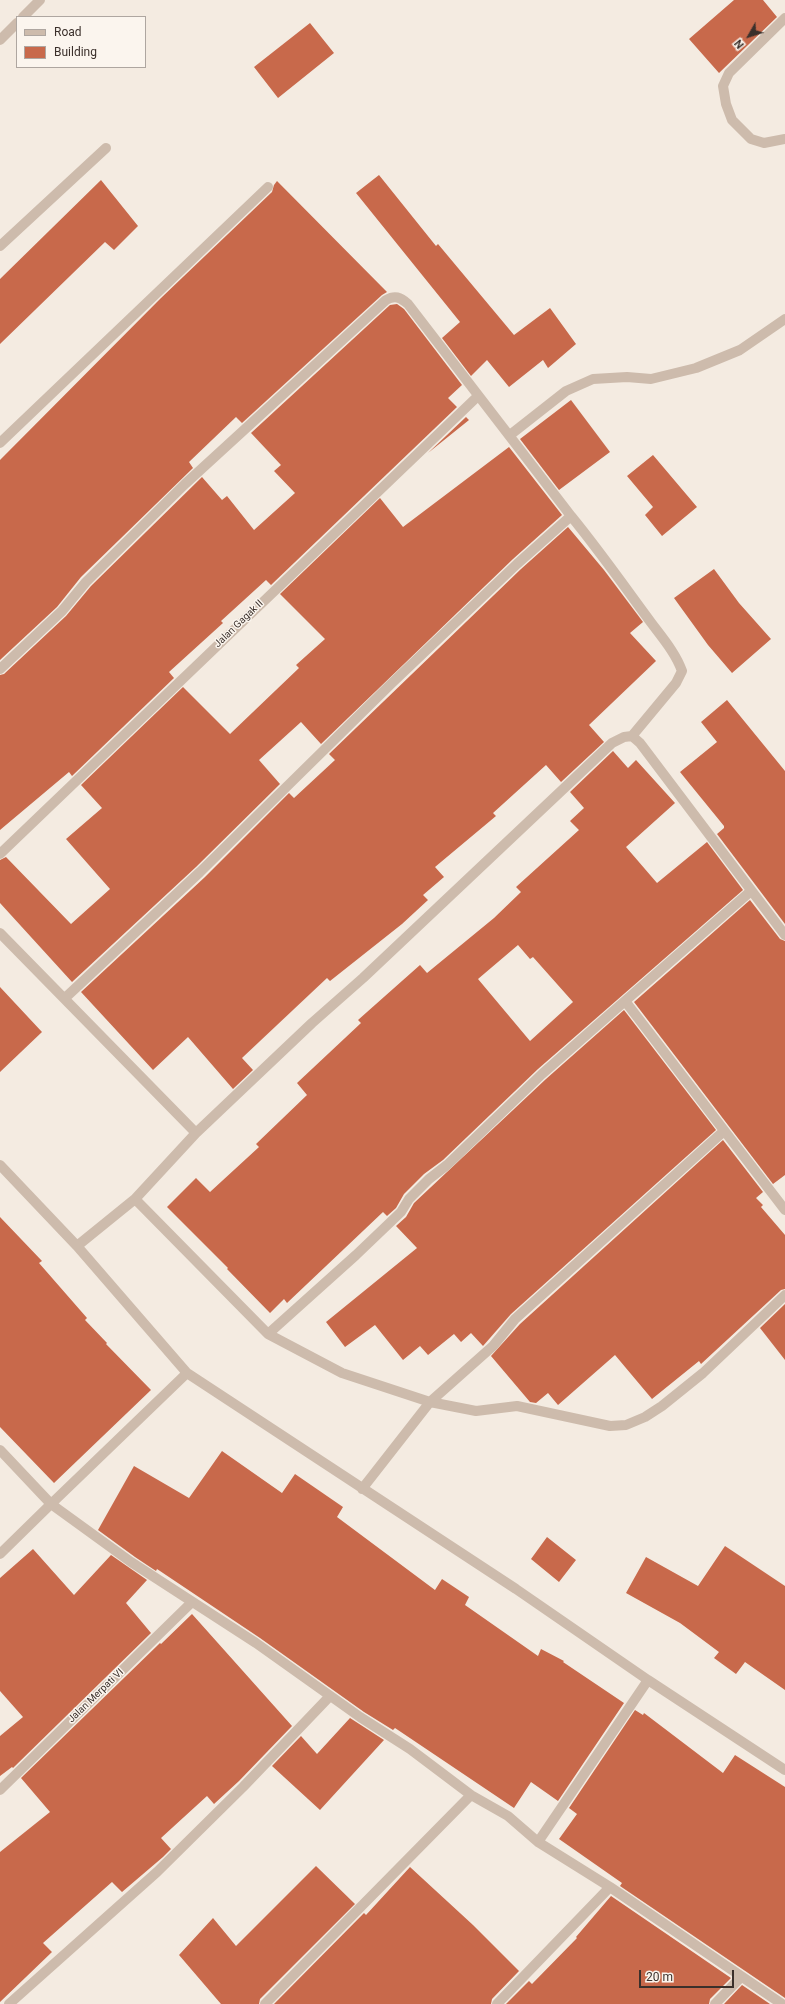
<!DOCTYPE html>
<style>
body{margin:0}
#map{position:relative;width:785px;height:2004px;overflow:hidden;background:#f4ebe1;font-family:Roboto,sans-serif}
canvas{display:block}
.legend{position:absolute;left:16px;top:16px;width:130px;height:52px;box-sizing:border-box;background:#fbf5ee;border:1px solid #aea6a0;margin:0;padding:5px 7px;list-style:none;font-size:12px;color:#3b302b}
.legend li{display:flex;align-items:center;gap:8px;height:20px}
.legend b{width:20px;border:1px solid #aea6a0}
.north{position:absolute;left:729px;top:16px;width:40px;height:40px;-webkit-text-stroke:3px #fbf5ee;paint-order:stroke;rotate:231deg;font-size:11px;font-weight:700;line-height:16px;text-align:center;color:#3b302b}
.north::after{content:'';display:block;margin:auto;width:14px;height:18px;background:#3b302b;clip-path:polygon(50% 0,100% 100%,50% 72%,0 100%)}
.scale{position:absolute;left:639px;top:1970px;width:95px;height:18px;box-sizing:border-box;border:2px solid #3b302b;border-top:0;padding-left:5px;font-size:12px;line-height:14px;white-space:nowrap;color:#3b302b;-webkit-text-stroke:3px #fbf5ee;paint-order:stroke}
</style>
<div id="map">
<canvas width="785" height="2004"></canvas>
<ul class="legend">
<li><b style="height:5px;background:#cdbbac"></b>Road</li>
<li><b style="height:11px;background:#c8694b"></b>Building</li>
</ul>
<div class="north">N</div>
<div class="scale">20 m</div>
</div>
<script>
const c = document.querySelector('canvas').getContext('2d');
c.lineJoin = 'round';
function paint(path, color) {
  c.fillStyle = color;
  c.fill(path, 'evenodd');
}
function trace(path, color, width, dash) {
  c.strokeStyle = color;
  c.lineWidth = width;
  c.lineCap = dash ? 'butt' : 'round';
  c.setLineDash(dash || []);
  c.stroke(path);
}
function drawText(font, color, halo, rows, align = 'center') {
  c.font = font + ' Roboto,sans-serif';
  c.lineWidth = 3;
  c.setLineDash([]);
  c.textBaseline = 'middle';
  c.strokeStyle = halo;
  c.fillStyle = color;
  for (const [text, x, y, turn = 0] of rows) {
    c.save();
    c.translate(x, y);
    c.rotate((+turn || 0) * Math.PI / 180);
    c.textAlign = isNaN(turn) ? turn : align;
    if (halo) c.strokeText(text, 0, 0);
    c.fillText(text, 0, 0);
    c.restore();
  }
}
paint(new Path2D(`
 M734,0H763L777,17L719,73L689,39Z
 M310,23L334,53L278,98L254,67Z
 M379,175L436,246L438,244L514,335L550,308L576,344L548,368L543,360L509,387L487,360L471,376L442,338L460,322L356,193Z
 M101,180L138,226L114,250L105,242L0,344V279Z
 M277,181L387,292L382,295L242,423L236,417L189,462L193,468L81,577L57,607L0,660V460L161,298L272,192L274,185Z
 M397,304L404,309L462,385L448,398L457,407L271,585L266,580L221,621L223,623L169,672L174,678L72,776L69,772L0,830V675L4,674L66,616L91,586L202,477L222,500L227,496L254,530L295,493L274,471L281,465L251,433L390,305Z
 M571,400L610,452L559,490L520,439Z
 M466,417L469,420L428,453Z
 M509,447L562,515L513,559L321,744L301,722L259,760L280,784L196,867L72,982L0,903V860L6,857L71,924L110,889L66,839L102,808L81,785L183,687L230,734L299,668L296,665L325,639L280,594L380,498L403,527Z
 M653,455L697,507L662,536L645,515L653,507L627,476Z
 M568,527L604,570L643,622L630,633L656,661L589,725L604,742L561,782L546,765L493,813L496,816L435,867L444,877L423,895L428,900L402,924L330,981L327,978L242,1058L253,1070L233,1089L188,1037L153,1070L81,992L205,877L289,793L294,798L335,760L329,754L521,569Z
 M714,569L739,603L771,639L732,673L708,645L674,598Z
 M727,700L785,771V924L717,834L724,828V826L680,772L717,742L701,722Z
 M613,751L628,768L636,760L675,803L626,847L657,883L707,842L743,890L538,1069L443,1160L424,1174L404,1194L396,1208L387,1216L383,1212L287,1303L284,1299L270,1313L227,1269L228,1268L167,1207L196,1178L210,1192L259,1147L256,1144L307,1095L297,1083L361,1023L358,1020L420,965L427,973L494,918L521,892L516,887L579,830L570,821L584,808L570,792ZM518,945L530,959L533,957L573,1002L530,1041L478,979Z
 M750,900L780,939L785,941V1175L773,1184L634,1002Z
 M0,987L42,1032L0,1072Z
 M624,1010L716,1130L511,1314L483,1346L471,1333L461,1342L454,1334L428,1355L420,1346L403,1360L375,1325L345,1347L326,1322L417,1248L396,1226L406,1217L414,1203L546,1079Z
 M723,1140L763,1192L756,1198L763,1205L761,1207L785,1235V1289L781,1290L701,1364L699,1361L652,1399L615,1355L558,1405L548,1393L536,1403L530,1402L491,1356L520,1324Z
 M0,1217L42,1261L39,1263L87,1318L85,1320L107,1343L106,1344L151,1390L54,1483L0,1427Z
 M785,1304V1360L760,1328Z
 M222,1451L282,1493L295,1474L343,1507L337,1517L435,1590L442,1579L469,1597L465,1605L538,1656L541,1649L564,1661L563,1662L624,1703L558,1801L531,1782L514,1808L395,1728L393,1730L364,1712L260,1638L157,1569L156,1571L135,1557L98,1530L134,1466L189,1498Z
 M547,1537L576,1560L559,1582L531,1559Z
 M725,1546L785,1586V1690L745,1662L736,1674L714,1658L719,1652L680,1623L626,1593L646,1557L698,1586Z
 M33,1549L74,1595L111,1555L147,1580L126,1603L151,1633L13,1768L12,1767L0,1776V1736L23,1717L0,1691V1578Z
 M192,1614L292,1726L239,1781L214,1804L207,1796L161,1838L171,1849L163,1857L122,1892L112,1882L43,1943L52,1952L0,2002V1852L50,1812L21,1778L160,1643L161,1644Z
 M635,1710L643,1715L644,1713L723,1773L735,1755L785,1787V1998L620,1886L622,1883L559,1839L577,1814L569,1808Z
 M350,1718L384,1740L320,1810L272,1766L301,1736L317,1754Z
 M316,1866L355,1904L260,1999L259,2004H221L179,1955L213,1918L236,1946Z
 M410,1867L473,1925L519,1971L492,1999L491,2004H274L364,1913L366,1915Z
 M611,1896L731,1978L710,1999L709,2004H506L529,1981L532,1984L577,1938L576,1937Z
 M742,1985L770,2004H724Z`), '#c8694b');
trace(new Path2D(`
 M0,246L106,148
 M0,443L268,187`), '#cdbbac', 10);
trace(new Path2D(`
 M23,17L40,0
 M785,18L729,73L723,86L726,104L732,120L751,139L764,143L785,139
 M0,40L17,23
 M510,435L566,391L593,379L627,377L651,379L696,368L740,350L785,319
 M571,516C598,549 622,583 647,617C659,634 675,651 682,671L676,683L632,736
 M0,669L62,611L86,582L185,484L386,300C395,295 400,297 408,304L571,516L517,564L392,683L200,872L65,998
 M0,854L478,396
 M751,891L625,1001L785,1210
 M0,933L196,1133
 M0,1165L77,1246L187,1373L516,1589L648,1680L785,1770
 M135,1199L268,1334L356,1255L401,1212L409,1199L429,1179L447,1165L542,1074L625,1001
 M77,1246L135,1199L196,1133L312,1023L363,978L612,743L624,737L632,736L640,743L785,935
 M268,1334L342,1373L430,1402L476,1411L517,1406L610,1426L626,1425L645,1417L662,1406L703,1373L785,1295
 M187,1373L51,1504L131,1562L256,1643L360,1717L410,1749L471,1795L508,1816L538,1842L610,1887L782,2004
 M0,1450L51,1504L0,1554
 M362,1489L430,1402L493,1346L515,1319L724,1131
 M0,1790L192,1602
 M538,1842L648,1680
 M9,2004L157,1872L243,1787L330,1696
 M265,2004L471,1795
 M497,2004L610,1887
 M715,2004L741,1977`), '#cdbbac', 10);
drawText('10px', '#3b302b', '#fbf5ee', [
 ["Jalan Gagak II",239,624,-44],
 ["Jalan Merpati VI",96,1696,-44]
]);
</script>
